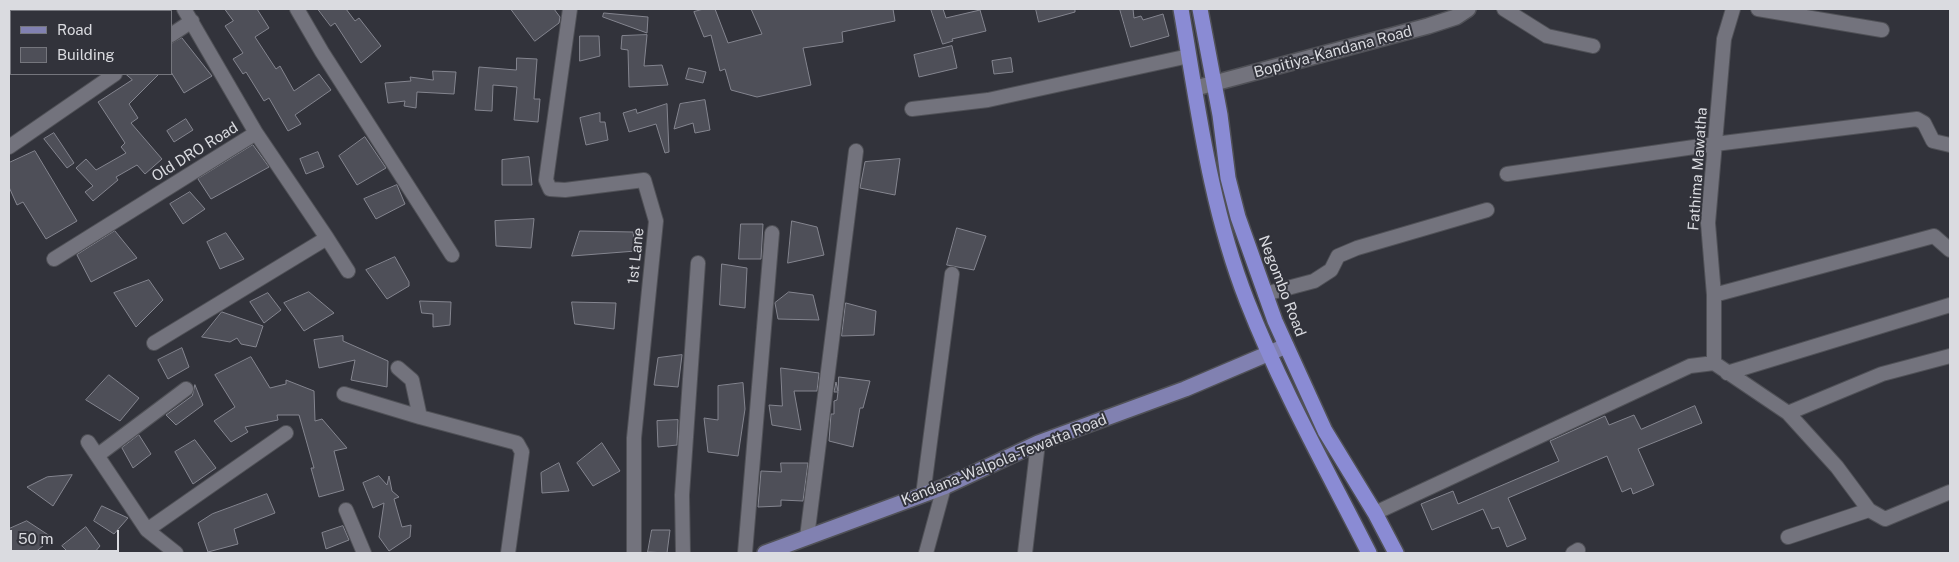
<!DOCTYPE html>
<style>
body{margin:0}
#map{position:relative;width:1959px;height:562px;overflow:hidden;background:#32333b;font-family:"Public Sans",sans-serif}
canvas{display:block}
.frame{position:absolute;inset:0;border:10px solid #dadbe0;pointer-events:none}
.legend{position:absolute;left:10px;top:10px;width:162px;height:65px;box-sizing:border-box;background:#32333b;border:1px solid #75767d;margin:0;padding:6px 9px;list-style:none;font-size:15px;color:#dadbe0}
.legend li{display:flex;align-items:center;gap:10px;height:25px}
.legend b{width:25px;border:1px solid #75767d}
.scale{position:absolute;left:10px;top:530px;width:109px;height:22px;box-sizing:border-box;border:2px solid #dadbe0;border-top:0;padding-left:6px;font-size:15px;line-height:18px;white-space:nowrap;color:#dadbe0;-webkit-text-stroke:4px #32333b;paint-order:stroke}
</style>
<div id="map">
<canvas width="1959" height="562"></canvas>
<div class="frame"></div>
<ul class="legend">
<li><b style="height:6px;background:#8181b1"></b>Road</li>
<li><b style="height:14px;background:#4e4f58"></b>Building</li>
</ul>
<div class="scale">50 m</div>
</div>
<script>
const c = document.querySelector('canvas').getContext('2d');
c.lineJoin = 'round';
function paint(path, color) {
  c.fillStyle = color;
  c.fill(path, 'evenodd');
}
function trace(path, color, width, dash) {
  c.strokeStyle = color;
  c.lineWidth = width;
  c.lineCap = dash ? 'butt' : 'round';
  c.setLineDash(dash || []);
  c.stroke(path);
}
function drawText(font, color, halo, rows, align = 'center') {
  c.font = font + ' "Public Sans",sans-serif';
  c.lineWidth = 4;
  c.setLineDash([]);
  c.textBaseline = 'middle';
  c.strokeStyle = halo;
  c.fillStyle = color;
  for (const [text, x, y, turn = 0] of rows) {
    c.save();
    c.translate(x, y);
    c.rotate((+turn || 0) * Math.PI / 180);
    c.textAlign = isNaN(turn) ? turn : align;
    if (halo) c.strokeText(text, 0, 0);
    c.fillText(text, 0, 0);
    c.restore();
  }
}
const building = new Path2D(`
 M225,9H257L269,28L255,37L276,69L280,66L294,91L319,74L331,90L295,115L301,124L288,131L269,98L264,101L246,72L243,74L233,59L243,53L225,26L233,21Z
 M318,9H346L355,21L359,18L381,46L361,63L335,23L331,26Z
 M511,9H554L560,17L559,23L535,41Z
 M704,9H715L728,43L762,34L751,9H893L895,21L842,32L843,42L803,48L811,85L757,97L731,90L725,69L720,71L711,35L704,37L694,12Z
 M931,9H943L946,18L980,10L986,31L952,39L953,41L943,44Z
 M1036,9H1075V12L1039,22Z
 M1120,9H1133L1134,18L1141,16L1143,20L1163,14L1169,36L1131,47Z
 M604,13L648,17L647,33L603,17Z
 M647,35L644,66L662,65L668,85L629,87L628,50L621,49L622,36Z
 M580,36H599L600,56L580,61Z
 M182,38L212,76L184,93L171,72V44Z
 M952,46L957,68L919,77L914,55Z
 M517,58L537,59L534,99H540L538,122L514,120L517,87L493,85L492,111L475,110L479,67L516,70Z
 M1011,58L1013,72L994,74L992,61Z
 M689,68L706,72L703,83L686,79Z
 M433,71L456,72L454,94L417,92L416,108L404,106L405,101L388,103L385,83L411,81L410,77L433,80Z
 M126,74H159L129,104L138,118L131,123L162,159L145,174L137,165L116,177L118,180L93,201L85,192L93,186L76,168L86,159L96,170L126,153L121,147L125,143L98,102L132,80Z
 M705,100L710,130L695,133L693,123L674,129L680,104Z
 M667,104L669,152L665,153L656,124L629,132L623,113L636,109L637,113Z
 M600,113V122H605L608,140L586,145L580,118Z
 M186,119L193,130L174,142L167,131Z
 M54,133L74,163L67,168L44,139Z
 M365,137L386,168L357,185L339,156Z
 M253,145L269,167L211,199L198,179Z
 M35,151L77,221L46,239L23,202L17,205L9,187V163Z
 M318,152L324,167L306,174L300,159Z
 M529,157L532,185H502V160Z
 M900,159L895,195L860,188L865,162Z
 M397,185L405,204L376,219L364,199Z
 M190,192L205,209L183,224L170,204Z
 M534,219L531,248L496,246L495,221Z
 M792,221L817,227L824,255L788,263Z
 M741,224H763L761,259H739Z
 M957,228L986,236L974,270L947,265Z
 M115,231L137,258L91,282L77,255Z
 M580,231L633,232L636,251L572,256Z
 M226,233L244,259L220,269L207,242Z
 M395,257L409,282V286L387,299L366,270Z
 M722,264L747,268L745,308L720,305Z
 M149,280L163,300L136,327L114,293Z
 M309,292L334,313L304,331L284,303Z
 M789,292L813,295L819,320L778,319L775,303Z
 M268,293L281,310L264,323L250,302Z
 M420,301L451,302L450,325L433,327V314L422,313Z
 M572,302L616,303L614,329L575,324Z
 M846,303L876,311L874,335L842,336Z
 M222,312L263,326L256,347L241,344L237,338L230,342L202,337Z
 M343,336V341L388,361L387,387L351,380L355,360L319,368L314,340Z
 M182,348L189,367L168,379L158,360Z
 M682,355L678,387L654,385L658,358Z
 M251,357L270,388L286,384V380L314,391L315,421L322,419L347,448L334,451L344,490L319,497L311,468H314L299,415H277L278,420L245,427L248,432L231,442L214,421L235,407L215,375Z
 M781,368L819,373L817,391H794L801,430L772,425L769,405L782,406Z
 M109,375L139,398L120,421L86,400Z
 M839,377L870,381L863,408H860L853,447L829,441L831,414H834V401L837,400L838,392H834L836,382L838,391Z
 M743,383L745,409L738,456L708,452L704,418L718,420V386Z
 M195,385L203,405L176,425L166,415L192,396Z
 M1695,406L1702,423L1638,449L1654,485L1633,494L1631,488L1622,492L1607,456L1508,498L1526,539L1507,547L1499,527L1492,529L1483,509L1432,530L1421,504L1453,491L1458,504L1559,461L1550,441L1605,416L1609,425L1634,415L1641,429Z
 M678,420L677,445L658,447L657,421Z
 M139,435L151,454L133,468L122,448Z
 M195,440L216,468L193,484L175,452Z
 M602,443L620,471L593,486L577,463Z
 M559,463L569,491L542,493L541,473Z
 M781,463H808L803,501L781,500V506L758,507L761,471L781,472Z
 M72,475L53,506L27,487L47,477Z
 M379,476L387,485L389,476L392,491L399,497L394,499L402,527L411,525L410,537L389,551L379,537L384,503L373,508L363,483Z
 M267,494L275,513L234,529L238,544L208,552L198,523L212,514Z
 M102,506L128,518L114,534L94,521Z
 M27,521L53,538L34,553H9V529Z
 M343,526L349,540L326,549L322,533Z
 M86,527L100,546L94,553H69L62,546Z
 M652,530H670L667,553L648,552Z`);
paint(building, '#4e4f58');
trace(building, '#84858f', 1);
const street = new Path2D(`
 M297,9L322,52L452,255
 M570,9L546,180L550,189L565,190L644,180L656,221L634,438V553
 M1504,9L1547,36L1593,46
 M1758,9L1882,30
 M171,35L192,21
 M912,109L988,100L1189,56
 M9,147L115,74
 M1507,174L1715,144L1917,119L1924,123L1933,141L1950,145
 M327,238L348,271
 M54,259L256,133L184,9
 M1265,294L1314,281L1331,270L1338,256L1357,248L1487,210
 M1714,295L1934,236L1950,250
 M154,343L327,238L256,133
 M1714,363V295L1708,223L1724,39L1733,9
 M398,368L412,380L420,417L517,443L522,452L508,553
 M1727,373L1950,305
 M344,394L420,417
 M1788,413L1882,374L1950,356
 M88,442L147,530
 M98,455L186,389
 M923,495L952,274
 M346,510L364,553
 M1375,513L1690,366L1714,363L1788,413L1837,467L1869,510L1885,519L1950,492
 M807,537L856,151
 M1788,537L1869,510
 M176,553L147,530L286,433
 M683,553L682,495L698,263
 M745,553L772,233
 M926,553L944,487
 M1025,553L1038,443
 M1573,553L1578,550`);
const secondary = new Path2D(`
 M1196,88L1428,26L1456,17L1468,9`);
const primary = new Path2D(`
 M765,553L944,487L1038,443L1185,389L1286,346`);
const highway = new Path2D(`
 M1181,9C1198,107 1210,207 1247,301C1281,388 1327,470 1369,553
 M1200,9L1220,115L1228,178L1238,217L1275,321L1325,431L1375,513L1396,553`);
trace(street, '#505157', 16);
trace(secondary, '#505157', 18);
trace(primary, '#505157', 18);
trace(highway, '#505157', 18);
trace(street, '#73737d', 14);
trace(secondary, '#73737d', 15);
trace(primary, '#8181b1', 15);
trace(highway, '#8a8bd4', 15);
drawText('15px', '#dadbe0', '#32333b', [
 ["Bopitiya-Kandana Road",1333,52,-15],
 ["Old DRO Road",195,152,-32],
 ["Fathima Mawatha",1698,169,-86],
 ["1st Lane",636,256,-84],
 ["Negombo Road",1282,286,69],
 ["Kandana-Walpola-Tewatta Road",1004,460,-22]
]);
</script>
